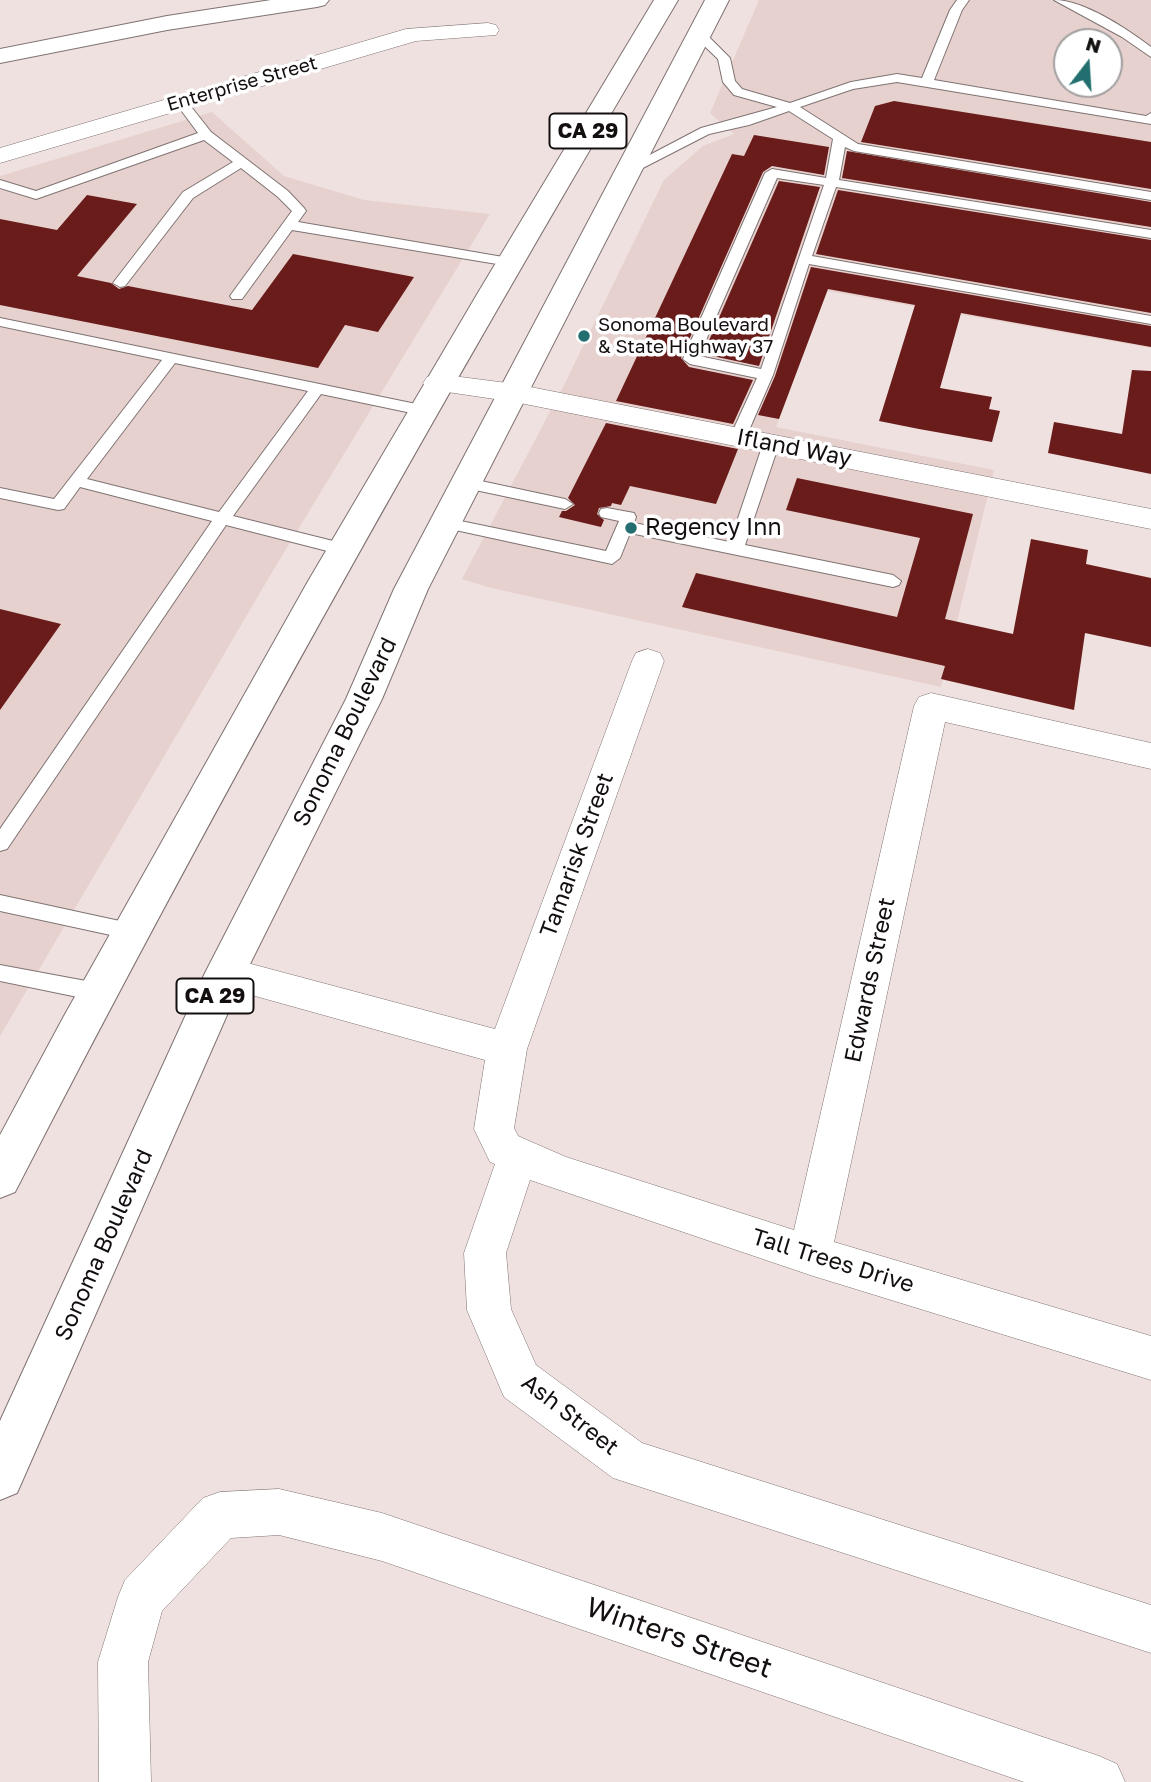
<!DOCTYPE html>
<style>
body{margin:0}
#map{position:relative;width:1151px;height:1782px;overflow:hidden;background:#efe1df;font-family:"Golos Text",sans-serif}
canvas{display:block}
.north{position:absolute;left:1053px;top:28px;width:70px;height:70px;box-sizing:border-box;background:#fff;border:2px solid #a19f9f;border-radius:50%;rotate:17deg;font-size:19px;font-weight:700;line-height:28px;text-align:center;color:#130f0e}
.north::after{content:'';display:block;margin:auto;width:24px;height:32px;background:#236e6e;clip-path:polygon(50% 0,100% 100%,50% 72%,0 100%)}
</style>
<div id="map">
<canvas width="1151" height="1782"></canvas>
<div class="north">N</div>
</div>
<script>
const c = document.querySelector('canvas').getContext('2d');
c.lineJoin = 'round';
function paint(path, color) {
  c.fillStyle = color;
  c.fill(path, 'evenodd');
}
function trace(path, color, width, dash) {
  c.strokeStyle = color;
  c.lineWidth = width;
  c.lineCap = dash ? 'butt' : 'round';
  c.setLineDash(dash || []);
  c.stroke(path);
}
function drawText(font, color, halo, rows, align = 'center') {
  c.font = font + ' "Golos Text",sans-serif';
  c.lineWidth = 7;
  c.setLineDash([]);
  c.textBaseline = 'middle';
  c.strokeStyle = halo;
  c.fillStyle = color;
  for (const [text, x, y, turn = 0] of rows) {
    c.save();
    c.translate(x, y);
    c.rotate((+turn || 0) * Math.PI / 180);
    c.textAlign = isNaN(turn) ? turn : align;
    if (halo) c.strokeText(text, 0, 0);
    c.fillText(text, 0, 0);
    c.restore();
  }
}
paint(new Path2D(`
 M759,0H1151V348L827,291L776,427L994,470L941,687L491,588L462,579L564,385L664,180L703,146L734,134L710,113ZM1067,42H1109V84H1067Z
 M212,112L284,176L364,200L490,214L274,569L0,1036V176Z`), '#e7d1ce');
paint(new Path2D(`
 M894,101L1151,142V189L861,142L875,106Z
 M754,135L829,147L824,175L772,166L763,172L681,358L689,367L753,380L733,424L616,401L732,154L744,156Z
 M847,151L1151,202V227L842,178Z
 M779,181L820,187L759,366L703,354Z
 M838,190L1151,240V313L816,254Z
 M87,195L137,204L77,276L111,283L119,289L128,286L252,310L293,254L414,277L378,332L345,325L318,368L0,305V219L57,230Z
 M811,267L1151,326V347L961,313L940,388L992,397L989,409L1000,411L992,442L919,429L879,421L915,305L828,289L779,419L758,415L775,376Z
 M1132,370L1151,371V474L1048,453L1054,422L1122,434Z
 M606,423L738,449L716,504L630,486L621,505L612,503L611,506L599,508L597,514L604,520L601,527L559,517L562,511H566L575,505L568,498Z
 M797,478L973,514L945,619L1013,634L1031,539L1088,550L1086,564L1151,578V647L1085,633L1074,710L941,679L945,666L682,607L696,573L897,617L920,538L786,510Z
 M0,609L61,624L0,710Z`), '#691c1a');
const lane = new Path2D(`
 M957,0H969L962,10L934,80L1146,116L1151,113V124L897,82L853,89L800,107L858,144L1151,192V200L854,151L845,147L839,180L1151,230V238L836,187L812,256L1151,316V324L809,264L773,375L746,437L738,442L733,441L730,437L757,378L690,364L683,359L765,173L772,169L826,178L833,139L789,111L749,125L709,134L635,172H625L623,169L701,128L777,107L734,95L723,82L718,59L695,37V31H703L730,58L735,81L742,89L790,103L851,82L897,74L922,78L950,10ZM777,178L824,185L761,369L699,356Z
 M1054,0C1084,0 1127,29 1151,47V57L1122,37Z
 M181,98L185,99L211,132L288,191L304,208L306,211L298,222L509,258L516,262L509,266L292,230L242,299H232L230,296L292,211L278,197L241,168L193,198L125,286L120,287L113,283L183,192L233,162L204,140L36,199L0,188V180L36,191L198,133L175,102Z
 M0,318L421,405L429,410L421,415L321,394L233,516L349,545L351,549L349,553L343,555L226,525L7,849L0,851V829L212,521L80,487L64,509L58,510L0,498V488L54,499L162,360L0,326ZM175,363L308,391L219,512L87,479Z
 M771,439L779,444L745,545L893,575L901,581L899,585L893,587L630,533L620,558L612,564L446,528L438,523L446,518L606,551L619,521L601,517L599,513L601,509L607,508L634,513L636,517L634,523L730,542L763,444Z
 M467,478L565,499L573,504L565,509L461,487L459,483Z
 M0,895L129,923L136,925L139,931L136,937L129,939L0,911Z
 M0,965L97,983L104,986L107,992L104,998L97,1001L0,981Z`);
const street = new Path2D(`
 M488,23L496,25L499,30L496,35L416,41L0,163V148L406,29Z
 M437,374L515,384L1151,509V529L515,402L427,389L423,383L427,377Z
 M648,649L660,653L664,661L527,1049L514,1128L518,1136L566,1157L794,1230L914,706L919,697L931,693L1151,743V769L945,722L834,1242L1151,1336V1380L810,1275L530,1180L506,1253L511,1309L536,1365L642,1443L1151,1605V1653L613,1478L504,1397L467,1310L464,1253L495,1164L490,1162L474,1129L485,1060L212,984L206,973L212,962L225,957L495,1029L632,661L636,653Z
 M279,1489L382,1513L1099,1756L1117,1764L1125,1782H1024L382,1561L279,1535L231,1538L162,1611L148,1662L151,1782H99L98,1662L118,1597L125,1580L203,1498L220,1492Z`);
const primary = new Path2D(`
 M654,0H678C446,392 223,787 15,1192L0,1198V1135L64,1016L307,583L479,291Z
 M705,0H729L428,589L382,699L245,974L17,1493L0,1500V1421L205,973L346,699L394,589Z`);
const highway = new Path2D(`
 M271,0H329L325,5L317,7L167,30L0,63V49L167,16Z`);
trace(lane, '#7f7372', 2);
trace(street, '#7f7372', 1);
trace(primary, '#7f7372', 2);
trace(highway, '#7f7372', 2);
paint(lane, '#fff');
paint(street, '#fff');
paint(primary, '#fff');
paint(highway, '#fff');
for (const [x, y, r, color] of [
 [584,336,7,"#236e6e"],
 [631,528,7,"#236e6e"]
]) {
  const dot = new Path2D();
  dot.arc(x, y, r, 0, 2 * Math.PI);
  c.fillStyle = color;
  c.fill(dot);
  trace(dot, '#fff', 2.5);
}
drawText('19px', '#130f0e', '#fff', [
 ["Enterprise Street",242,84,-16]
]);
drawText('19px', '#130f0e', '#fff', [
 ["Sonoma Boulevard",598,325],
 ["& State Highway 37",598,347]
], 'left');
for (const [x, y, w] of [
 [588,131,77],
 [215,996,77]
]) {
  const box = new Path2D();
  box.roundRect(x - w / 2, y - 17.5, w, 35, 5);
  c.fillStyle = '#fff';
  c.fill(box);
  trace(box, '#130f0e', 2);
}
drawText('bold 21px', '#130f0e', null, [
 ["CA 29",588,131],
 ["CA 29",215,996]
]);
drawText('23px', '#130f0e', '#fff', [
 ["Ifland Way",794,448,11],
 ["Sonoma Boulevard",345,732,-64],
 ["Tamarisk Street",577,855,-70],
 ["Edwards Street",870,980,-78],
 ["Sonoma Boulevard",104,1245,-66],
 ["Tall Trees Drive",833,1261,17],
 ["Ash Street",570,1415,38]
]);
drawText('23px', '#130f0e', '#fff', [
 ["Regency Inn",645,528]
], 'left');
drawText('28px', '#130f0e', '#fff', [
 ["Winters Street",679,1638,19]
]);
</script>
